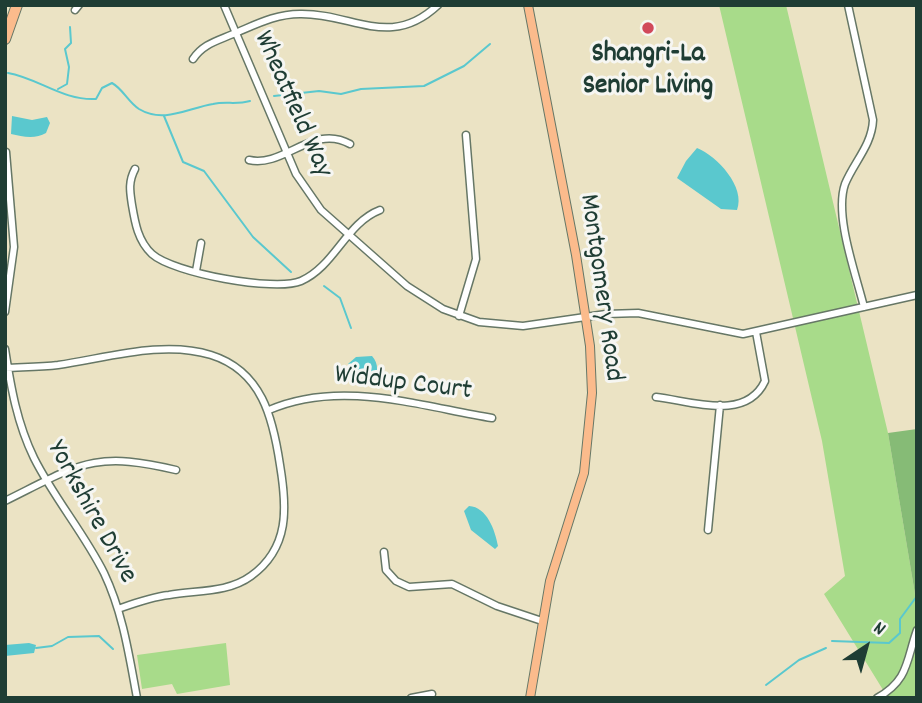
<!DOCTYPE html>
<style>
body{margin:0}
#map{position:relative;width:922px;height:703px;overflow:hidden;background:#ebe3c4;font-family:Dekko,sans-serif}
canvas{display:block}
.frame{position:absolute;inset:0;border:7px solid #1f3d34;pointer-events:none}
.north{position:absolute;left:831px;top:612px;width:70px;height:70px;-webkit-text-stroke:5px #f6f6f2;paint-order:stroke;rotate:36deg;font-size:19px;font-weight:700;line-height:28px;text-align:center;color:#1f3d34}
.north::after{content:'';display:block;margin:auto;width:24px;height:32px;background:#1f3d34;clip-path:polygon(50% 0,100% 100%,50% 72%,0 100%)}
</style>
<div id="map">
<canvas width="922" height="703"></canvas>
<div class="frame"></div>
<div class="north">N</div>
</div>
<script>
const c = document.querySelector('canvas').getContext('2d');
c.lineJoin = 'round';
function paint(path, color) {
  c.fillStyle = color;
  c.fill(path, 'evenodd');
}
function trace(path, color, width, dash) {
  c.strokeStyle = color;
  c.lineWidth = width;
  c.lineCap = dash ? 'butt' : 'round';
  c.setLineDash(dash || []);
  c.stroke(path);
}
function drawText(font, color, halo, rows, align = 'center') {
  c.font = font + ' Dekko,sans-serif';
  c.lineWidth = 6;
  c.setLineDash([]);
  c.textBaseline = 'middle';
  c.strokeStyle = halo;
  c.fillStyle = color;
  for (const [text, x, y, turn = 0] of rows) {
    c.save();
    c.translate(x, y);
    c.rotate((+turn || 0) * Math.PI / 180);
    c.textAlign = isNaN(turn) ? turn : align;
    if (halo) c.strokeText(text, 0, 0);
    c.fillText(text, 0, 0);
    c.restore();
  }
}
paint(new Path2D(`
 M719,5H786L888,433L917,606V698H888L824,594L845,576L822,441Z
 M226,643L230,685L177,694L172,684L142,689L137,655Z`), '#a8db8a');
paint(new Path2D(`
 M917,429V606L888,433Z`), '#86bb76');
paint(new Path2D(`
 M12,116L32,120L47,117L50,123L46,133C36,139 23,137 11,134Z
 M697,148C717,156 746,187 737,210L721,209L677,178L686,161Z
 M372,356C379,363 379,376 371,382L348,364L356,357Z
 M469,506C487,507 495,530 498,546L495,549L471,530L464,511Z
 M29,643L36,645L34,653L5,656V645Z`), '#5ac8ce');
trace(new Path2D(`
 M8,73C38,78 63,101 96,99L102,88L112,83C123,89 128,102 139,109C164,124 188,108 213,104C226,101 236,105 250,101
 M58,89L67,84L69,67L65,49L71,43L70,27
 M274,96L319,91L341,94L361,89L424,86L464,66L490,44
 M164,116L183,162L204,171L253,237L291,272
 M324,286L340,298L351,328
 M832,641L889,643L900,633V619L917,596
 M36,648L52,646L68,637L99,636L113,649
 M766,685L799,660L826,648`), '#5ac8ce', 2);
const minor = new Path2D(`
 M224,5L296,174L321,210L407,286L443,309L479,322L523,326L606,314L638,313L743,334L917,295
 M848,5L873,120C872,145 854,162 845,184C834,216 856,274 864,307
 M75,10L79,5
 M193,59C203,44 217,41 233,34C255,25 275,14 300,14C353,13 390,50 438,5
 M249,160C284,168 313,123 350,144
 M135,169C128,182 130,192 132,205C135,223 138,241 152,254C173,273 275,292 301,281C335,266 346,223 380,210
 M196,271L201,243
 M5,312L14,247L6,152
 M459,316L476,259L466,135
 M5,349C11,388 17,423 34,458C54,498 84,533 104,573C123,613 129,655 137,698
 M5,368C23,367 41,367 58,365C107,358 163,340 211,355C262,371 273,418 280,465C287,507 290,548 251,576C228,593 196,590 169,595C151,597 135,603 118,609
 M656,397C691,401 746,422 765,381L756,332
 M269,410C340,379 419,406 492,418
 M5,501C78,465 93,450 176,470
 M708,530L720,405
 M384,552L386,570L396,581L409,587L452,584L497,606L542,621
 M411,698L432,694
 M877,698C909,680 906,661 917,630`);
const major = new Path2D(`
 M528,5L576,255L590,346L592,393L584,473L550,581L530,698`);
const highway = new Path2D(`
 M5,39L17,5`);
trace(minor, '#676', 9);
trace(major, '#676', 10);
trace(highway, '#676', 12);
trace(minor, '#fff', 6);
trace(major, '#fbbb8c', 8);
trace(highway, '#fbbb8c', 10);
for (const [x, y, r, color] of [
 [648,28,7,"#d1495b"]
]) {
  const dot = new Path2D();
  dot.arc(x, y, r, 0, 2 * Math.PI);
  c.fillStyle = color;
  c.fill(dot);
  trace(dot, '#f6f6f2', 2.5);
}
drawText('bold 28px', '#1f3d34', '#f6f6f2', [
 ["Shangri-La",648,56],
 ["Senior Living",648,88]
]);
drawText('28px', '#1f3d34', '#f6f6f2', [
 ["Wheatfield Way",291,105,66],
 ["Montgomery Road",599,288,82],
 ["Widdup Court",403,385,7],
 ["Yorkshire Drive",90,513,61]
]);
</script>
